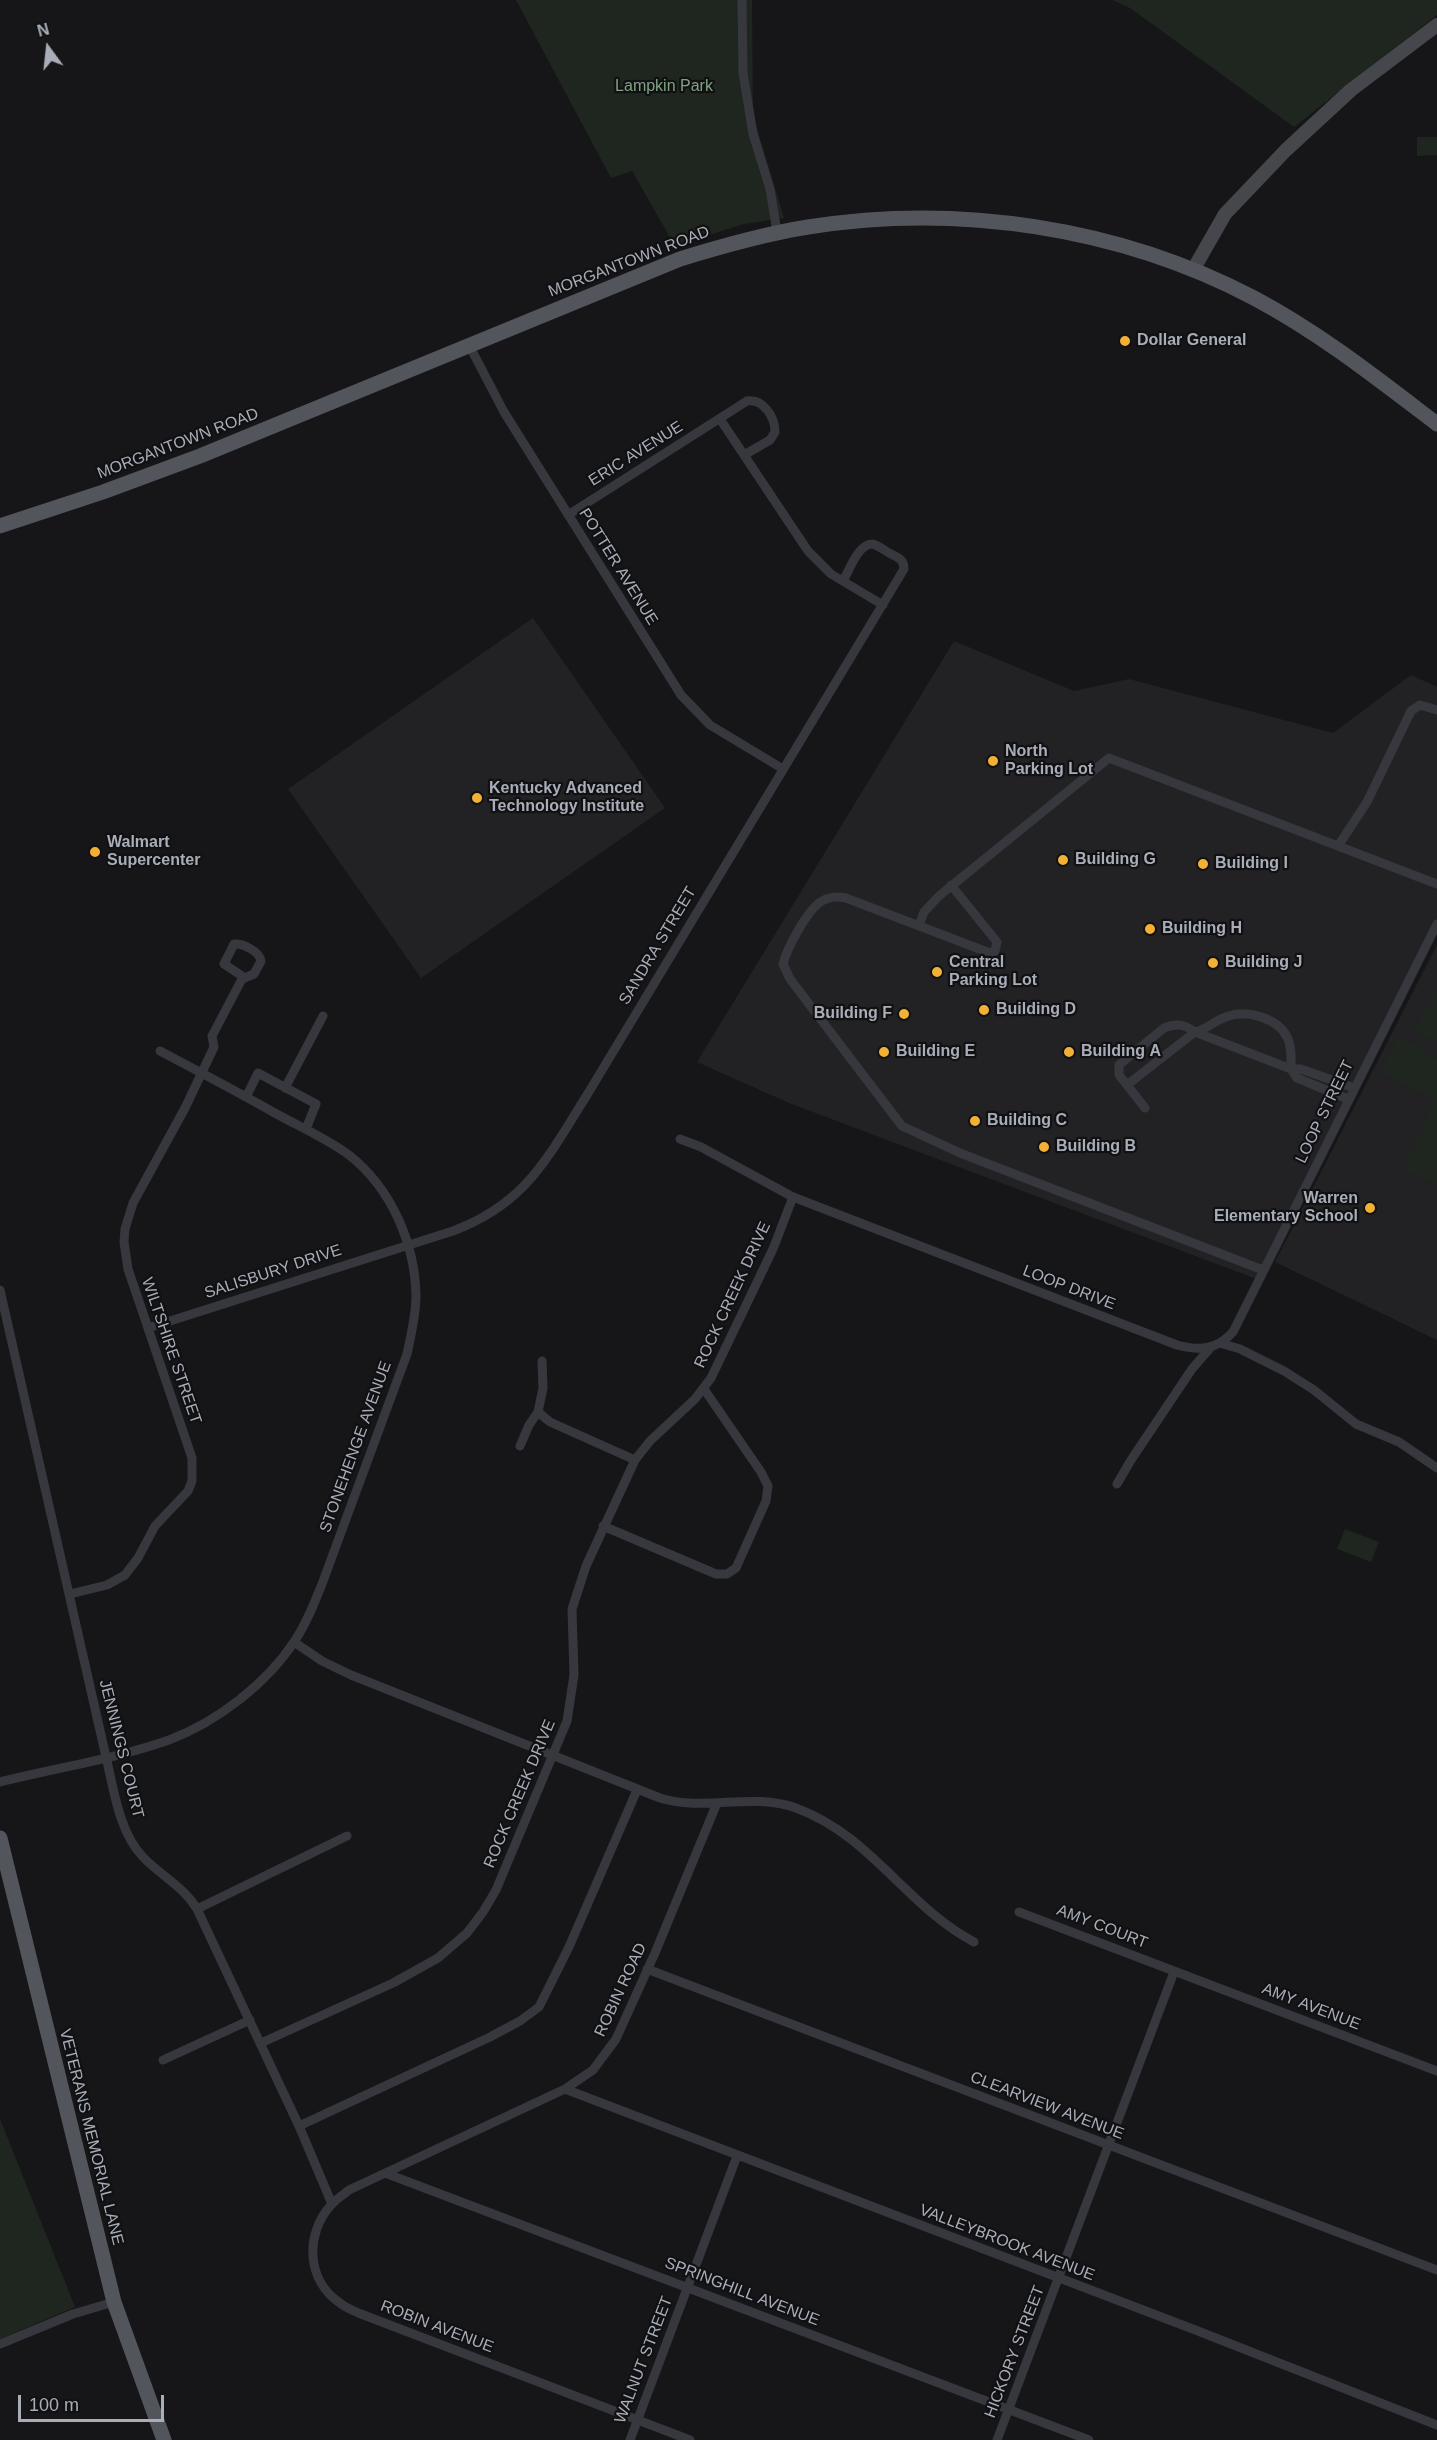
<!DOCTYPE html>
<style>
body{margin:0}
#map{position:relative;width:1437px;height:2440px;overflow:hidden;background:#161618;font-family:Helvetica,sans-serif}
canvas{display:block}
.north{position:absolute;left:18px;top:18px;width:60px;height:60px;-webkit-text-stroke:4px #111113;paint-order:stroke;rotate:345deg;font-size:16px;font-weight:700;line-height:24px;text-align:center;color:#a8adb8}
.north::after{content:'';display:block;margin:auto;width:21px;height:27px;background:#a8adb8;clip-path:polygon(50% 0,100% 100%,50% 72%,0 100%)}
.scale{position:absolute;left:18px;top:2395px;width:146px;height:27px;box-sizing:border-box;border:3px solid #a8adb8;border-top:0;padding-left:8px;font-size:18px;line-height:21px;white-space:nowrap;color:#a8adb8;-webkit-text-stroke:4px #111113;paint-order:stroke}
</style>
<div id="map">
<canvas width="1437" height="2440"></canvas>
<div class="north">N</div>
<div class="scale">100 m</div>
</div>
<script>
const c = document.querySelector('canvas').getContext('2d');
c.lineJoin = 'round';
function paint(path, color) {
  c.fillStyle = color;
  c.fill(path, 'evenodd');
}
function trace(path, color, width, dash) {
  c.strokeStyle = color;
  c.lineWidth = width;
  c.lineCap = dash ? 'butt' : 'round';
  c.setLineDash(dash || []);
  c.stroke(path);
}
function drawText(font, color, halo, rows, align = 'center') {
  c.font = font + ' Helvetica,sans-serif';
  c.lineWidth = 4.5;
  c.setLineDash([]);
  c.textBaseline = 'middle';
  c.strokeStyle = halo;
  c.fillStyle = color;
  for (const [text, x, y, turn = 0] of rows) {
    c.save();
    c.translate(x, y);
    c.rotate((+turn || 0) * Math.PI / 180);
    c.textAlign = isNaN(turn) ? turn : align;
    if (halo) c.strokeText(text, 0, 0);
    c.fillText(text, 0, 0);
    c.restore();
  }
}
paint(new Path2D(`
 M533,618L665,808L421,978L288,789Z
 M954,641L1074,691L1129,679L1333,733L1411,675L1437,687V922L1259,1280L789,1103L697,1062Z
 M1437,945V1340L1275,1262Z`), '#222225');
paint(new Path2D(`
 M516,0H752L753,115L784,218L744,224L681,244L672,241L632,171L611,178Z
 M1112,0H1437V15L1294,127L1130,8Z
 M1417,137H1437V155L1417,156Z
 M1437,990V1043L1414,1030Z
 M1398,1036L1437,1059V1185L1403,1169L1435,1100L1380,1072Z
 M1345,1529L1379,1542L1371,1562L1337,1549Z
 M0,2119L75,2307L0,2339Z`), '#1e261f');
trace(new Path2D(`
 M742,0L743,73L753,134L770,189L777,232
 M469,345L504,412L681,695L710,725L783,769
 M720,419L808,551L831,574L883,605
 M568,515L747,401C763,398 775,417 775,432L770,440L744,455
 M1338,846L1367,802L1411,711L1420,705L1437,710
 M951,885L997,942L995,951L990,953L846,898C836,896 827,897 819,903C806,913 787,948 783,964L790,979L902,1126L960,1153L1263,1270
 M919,925L924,912L939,896L1109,758L1437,884
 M1127,1085L1119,1075V1065L1164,1028C1177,1023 1184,1024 1195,1032C1208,1029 1216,1019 1229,1016C1247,1010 1278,1018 1287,1037C1292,1046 1291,1059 1291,1069L1195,1032L1127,1085L1145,1108
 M285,1088L323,1016
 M246,1097L258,1073L316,1104L306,1129
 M1348,1099L1297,1078L1291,1069H1301L1354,1088
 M680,1139L701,1147L793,1197L1177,1345C1199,1351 1217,1350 1233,1332L1437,924
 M0,1290L106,1757C114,1790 119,1832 143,1857C161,1876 183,1886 197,1909L299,2126L332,2204
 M148,1328L453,1231C527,1203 547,1158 587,1095L904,569C904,559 897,557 889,553C884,550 878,545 872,544C858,544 849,571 843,581
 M1220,1343L1240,1349L1284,1371L1314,1390L1356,1424L1399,1442L1437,1468
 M542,1361L543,1388L538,1412L550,1422L635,1460
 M520,1446L529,1425L538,1412
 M1117,1484L1131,1460L1192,1369L1211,1347
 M603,1526L716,1574H727L736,1568L766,1501L768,1486L761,1472L704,1389
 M70,1594L107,1585L125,1575L138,1558L155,1526L188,1491L192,1481V1458L128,1269L124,1242L125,1229L133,1203L185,1108L214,1047L212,1036L242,979L254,974L261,961C260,952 243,943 234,944L224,964L245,978
 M294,1642L322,1661L351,1675L660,1798C705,1812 751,1792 796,1808C872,1836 905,1905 974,1942
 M0,1782C56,1768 115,1759 169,1740C217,1722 266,1684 294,1642C306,1624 314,1604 322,1584L407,1354C411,1335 416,1315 416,1296C415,1243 391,1188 349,1155C326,1138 298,1126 273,1112C236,1091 198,1071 160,1051
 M197,1909L347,1836
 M1019,1912L1437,2071
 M647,1969L1437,2270
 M261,2043L393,1983L438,1958L467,1933L483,1912L496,1890L567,1721L574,1675L572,1609L586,1566L635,1460L650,1441L695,1399L711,1378L773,1249L793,1197
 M163,2060L250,2020
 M565,2089L1198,2331L1437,2425
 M299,2126L488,2038L520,2021L539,2007L569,1947L637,1790
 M385,2173L1089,2440
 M0,2344L73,2314L114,2302
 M630,2440L737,2156
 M690,2440L361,2314C354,2311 346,2308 340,2303C306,2280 305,2234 331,2205C336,2199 343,2195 349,2190L565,2089L593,2070L616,2039L655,1953L717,1803
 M997,2440L1174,1972`), '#37383d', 9);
trace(new Path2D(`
 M1193,270L1225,214L1286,150L1351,90L1437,25`), '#45474d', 14);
trace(new Path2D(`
 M0,526L103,492L200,456L680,259C722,246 764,234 808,227C957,203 1119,227 1254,298C1320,333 1378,379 1437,424
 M0,1838L114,2302L164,2440`), '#53555c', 15);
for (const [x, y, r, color] of [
 [1125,341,6,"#f2b134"],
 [993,761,6,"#f2b134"],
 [477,798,6,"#f2b134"],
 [95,852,6,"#f2b134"],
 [1063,860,6,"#f2b134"],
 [1203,864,6,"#f2b134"],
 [1150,929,6,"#f2b134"],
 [1213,963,6,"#f2b134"],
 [937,972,6,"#f2b134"],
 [984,1010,6,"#f2b134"],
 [904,1014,6,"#f2b134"],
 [884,1052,6,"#f2b134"],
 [1069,1052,6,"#f2b134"],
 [975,1121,6,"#f2b134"],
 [1044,1147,6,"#f2b134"],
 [1370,1208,6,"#f2b134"]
]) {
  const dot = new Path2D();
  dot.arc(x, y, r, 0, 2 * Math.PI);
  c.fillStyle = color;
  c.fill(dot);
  trace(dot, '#111113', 2);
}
drawText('16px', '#7fa381', '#111113', [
 ["Lampkin Park",664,87]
]);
drawText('16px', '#a8adb8', '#111113', [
 ["MORGANTOWN ROAD",629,262,-21],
 ["MORGANTOWN ROAD",178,444,-21],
 ["ERIC AVENUE",636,454,-32],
 ["POTTER AVENUE",618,567,58],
 ["SANDRA STREET",658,946,-59],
 ["LOOP STREET",1325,1112,-64],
 ["SALISBURY DRIVE",273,1272,-18],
 ["LOOP DRIVE",1069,1288,21],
 ["ROCK CREEK DRIVE",733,1295,-65],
 ["WILTSHIRE STREET",171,1351,71],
 ["STONEHENGE AVENUE",356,1447,-70],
 ["JENNINGS COURT",121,1749,76],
 ["ROCK CREEK DRIVE",520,1794,-67],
 ["AMY COURT",1102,1927,21],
 ["ROBIN ROAD",621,1990,-65],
 ["AMY AVENUE",1311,2007,21],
 ["CLEARVIEW AVENUE",1047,2106,21],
 ["VETERANS MEMORIAL LANE",91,2137,76],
 ["VALLEYBROOK AVENUE",1007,2243,21],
 ["SPRINGHILL AVENUE",742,2292,21],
 ["ROBIN AVENUE",437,2327,21],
 ["HICKORY STREET",1015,2352,-69],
 ["WALNUT STREET",644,2360,-69]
]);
drawText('bold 16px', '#a8adb8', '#111113', [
 ["Dollar General",1137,341],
 ["North",1005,752],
 ["Parking Lot",1005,770],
 ["Kentucky Advanced",489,789],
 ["Technology Institute",489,807],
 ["Walmart",107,843],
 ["Supercenter",107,861],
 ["Building G",1075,860],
 ["Building I",1215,864],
 ["Building H",1162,929],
 ["Central",949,963],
 ["Parking Lot",949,981],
 ["Building J",1225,963],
 ["Building D",996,1010],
 ["Building F",892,1014,"right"],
 ["Building E",896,1052],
 ["Building A",1081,1052],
 ["Building C",987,1121],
 ["Building B",1056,1147],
 ["Warren",1358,1199,"right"],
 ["Elementary School",1358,1217,"right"]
], 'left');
</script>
